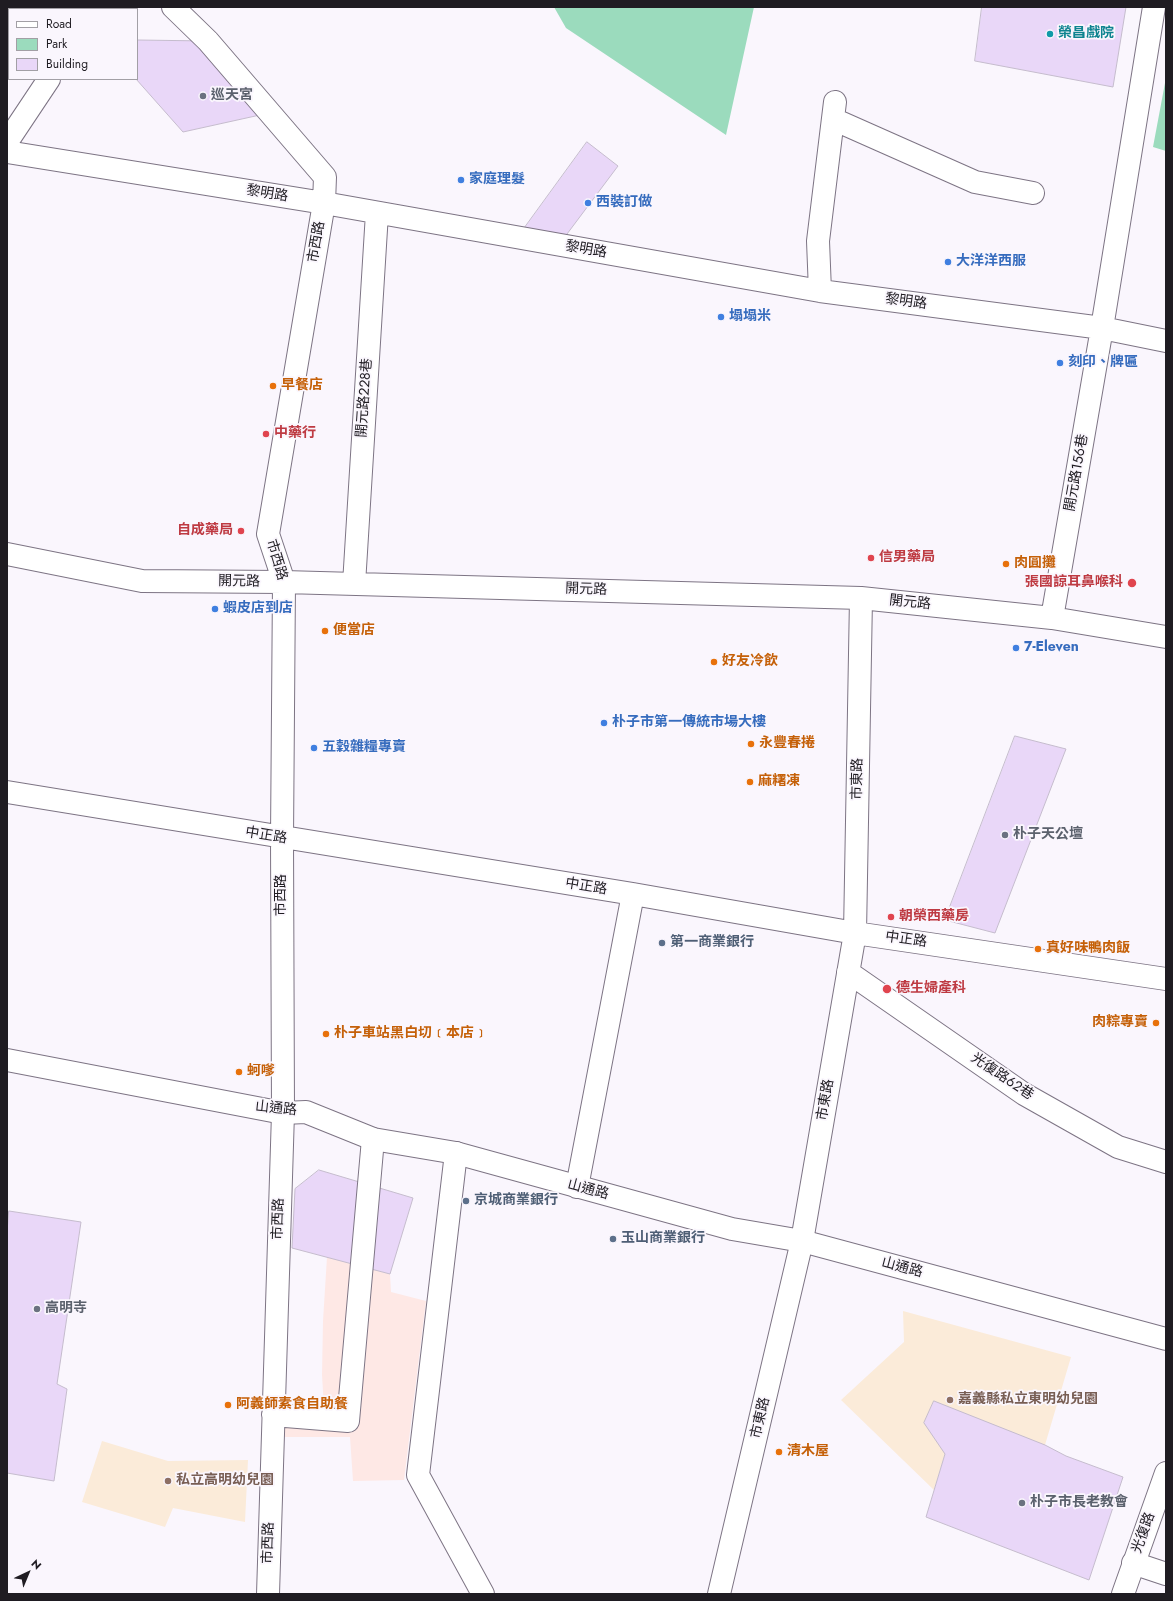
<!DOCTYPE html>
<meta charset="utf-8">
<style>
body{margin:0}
#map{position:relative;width:1173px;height:1601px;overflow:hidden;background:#faf6fd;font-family:Jost,sans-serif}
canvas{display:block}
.frame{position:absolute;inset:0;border:8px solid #1f1c22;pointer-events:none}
.legend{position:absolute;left:8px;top:8px;width:130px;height:72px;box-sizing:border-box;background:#faf6fd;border:1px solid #a29fa5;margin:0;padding:5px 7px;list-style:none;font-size:12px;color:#1f1c22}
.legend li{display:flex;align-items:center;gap:8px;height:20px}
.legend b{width:20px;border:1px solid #a29fa5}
.north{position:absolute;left:8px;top:1553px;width:40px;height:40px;-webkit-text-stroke:3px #faf6fd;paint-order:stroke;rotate:44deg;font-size:11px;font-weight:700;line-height:16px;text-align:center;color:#1f1c22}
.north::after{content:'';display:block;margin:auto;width:14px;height:18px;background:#1f1c22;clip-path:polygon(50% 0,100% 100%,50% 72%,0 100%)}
</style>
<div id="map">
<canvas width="1173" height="1601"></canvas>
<div class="frame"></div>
<ul class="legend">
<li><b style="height:5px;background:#fff"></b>Road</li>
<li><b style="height:11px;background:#9bdbbd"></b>Park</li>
<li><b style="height:11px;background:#e9d7f8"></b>Building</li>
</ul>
<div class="north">N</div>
</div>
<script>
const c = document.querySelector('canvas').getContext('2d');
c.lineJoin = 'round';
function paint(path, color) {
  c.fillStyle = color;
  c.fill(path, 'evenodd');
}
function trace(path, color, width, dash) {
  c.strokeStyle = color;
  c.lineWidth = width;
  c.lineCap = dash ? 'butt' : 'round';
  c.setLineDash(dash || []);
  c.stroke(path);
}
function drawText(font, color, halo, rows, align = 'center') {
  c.font = font + ' Jost,"Noto Sans TC",sans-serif';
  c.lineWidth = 3.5;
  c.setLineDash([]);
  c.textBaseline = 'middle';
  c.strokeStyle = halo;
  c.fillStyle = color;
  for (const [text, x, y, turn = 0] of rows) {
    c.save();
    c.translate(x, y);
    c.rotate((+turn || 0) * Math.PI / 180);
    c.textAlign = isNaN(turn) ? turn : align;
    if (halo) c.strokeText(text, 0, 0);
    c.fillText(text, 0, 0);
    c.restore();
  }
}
paint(new Path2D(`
 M327,1257L390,1274L391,1292L426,1301L404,1480L353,1481L350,1437H277L282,1407L324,1408L322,1375L323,1321Z`), '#fee8e5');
paint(new Path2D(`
 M903,1311L1071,1357L1045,1445L945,1454L934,1490L841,1400L904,1342Z
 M102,1441L168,1461L248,1460L245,1522L173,1508L165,1527L82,1502Z`), '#fbebd9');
paint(new Path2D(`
 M554,7H754L726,135L566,28Z
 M1165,83L1166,84V151L1153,147Z`), '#9bdbbd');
const building = new Path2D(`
 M982,7H1126L1113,87L975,61Z
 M137,40L208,41L269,113L183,132L136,79H137Z
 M587,142L618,166L564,238L523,230Z
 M1015,736L1066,749L995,933L945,920Z
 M319,1170L413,1198L390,1274L292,1248L295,1189Z
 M9,1211L81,1222L57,1384L67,1389L54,1481L7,1473V1233Z
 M934,1401L1045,1445L1066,1456L1123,1477L1089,1580L926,1517L945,1454L924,1423Z`);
paint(building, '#e9d7f8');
trace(building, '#c5bccd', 1);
const minor = new Path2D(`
 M173,7L208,41L325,177L324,203L268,534L284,582L282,838L283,1113L268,1594
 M95,9L96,7
 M833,119L975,182L1033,193
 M7,142L49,79
 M7,152L324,203L820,291L1102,328L1166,341
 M820,291L818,241L835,102
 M7,554L142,581L284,582L861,598L1052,618L1166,637
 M354,584L377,213
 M1052,618L1102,328L1154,7
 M7,792L633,894L855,933L1166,979
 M848,972L1024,1094L1118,1147L1166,1162
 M456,1153L418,1475L483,1594
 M577,1187L633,894
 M273,1415L348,1421L373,1139
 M1133,1563L1166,1574
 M719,1594L802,1241L855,933L861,598`);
const major = new Path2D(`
 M7,1060L283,1113L306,1112L373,1139L456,1153L732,1229L802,1241L1166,1339
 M1123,1594L1166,1473`);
trace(minor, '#7d7484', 24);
trace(major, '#7d7484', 24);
trace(minor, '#fff', 22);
trace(major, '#fff', 22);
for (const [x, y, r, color] of [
 [1050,34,4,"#0f9aa8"],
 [203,96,4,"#6b7280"],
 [461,180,4,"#3f7fe0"],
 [588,203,4,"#3f7fe0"],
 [948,262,4,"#3f7fe0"],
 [721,317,4,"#3f7fe0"],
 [1060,363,4,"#3f7fe0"],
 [273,386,4,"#e8710a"],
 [266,434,4,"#e0444e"],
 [241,531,4,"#e0444e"],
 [871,558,4,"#e0444e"],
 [1006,564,4,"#e8710a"],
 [1132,583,5,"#e0444e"],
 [215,609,4,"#3f7fe0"],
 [325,631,4,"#e8710a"],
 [1016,648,4,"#3f7fe0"],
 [714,662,4,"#e8710a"],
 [604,723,4,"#3f7fe0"],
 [751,744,4,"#e8710a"],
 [314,748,4,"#3f7fe0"],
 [750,782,4,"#e8710a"],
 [1005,835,4,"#6b7280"],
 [891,917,4,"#e0444e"],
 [662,943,4,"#5c6f8a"],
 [1038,949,4,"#e8710a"],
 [887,989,5,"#e0444e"],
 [1156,1023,4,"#e8710a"],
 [326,1034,4,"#e8710a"],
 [239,1072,4,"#e8710a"],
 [466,1201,4,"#5c6f8a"],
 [613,1239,4,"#5c6f8a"],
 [37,1309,4,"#6b7280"],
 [950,1400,4,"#8d6e63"],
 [228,1405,4,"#e8710a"],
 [779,1452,4,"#e8710a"],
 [168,1481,4,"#8d6e63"],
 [1022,1503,4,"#6b7280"]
]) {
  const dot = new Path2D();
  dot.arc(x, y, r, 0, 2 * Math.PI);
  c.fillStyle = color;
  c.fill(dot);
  trace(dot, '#faf6fd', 1.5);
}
drawText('bold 14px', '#0d838f', '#faf6fd', [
 ["榮昌戲院",1058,34]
], 'left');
drawText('bold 14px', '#5b616d', '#faf6fd', [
 ["巡天宮",211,96],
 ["朴子天公壇",1013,835],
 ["高明寺",45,1309],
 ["朴子市長老教會",1030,1503]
], 'left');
drawText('bold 14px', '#366cbe', '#faf6fd', [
 ["家庭理髮",469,180],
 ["西裝訂做",596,203],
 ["大洋洋西服",956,262],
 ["塌塌米",729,317],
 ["刻印、牌匾",1068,363],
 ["蝦皮店到店",223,609],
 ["7-Eleven",1024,648],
 ["朴子市第一傳統市場大樓",612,723],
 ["五穀雜糧專賣",322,748]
], 'left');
drawText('14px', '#1f1c22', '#faf6fd', [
 ["黎明路",267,194,9],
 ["市西路",317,242,-80],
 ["黎明路",586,250,10],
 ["黎明路",906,302,8],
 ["開元路228巷",365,398,-86],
 ["開元路156巷",1077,473,-80],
 ["市西路",276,560,73],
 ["開元路",239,582,1],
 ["開元路",586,590,2],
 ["開元路",910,603,6],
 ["市東路",858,779,-89],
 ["中正路",266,836,9],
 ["中正路",586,887,9],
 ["市西路",282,895,-90],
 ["中正路",906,940,8],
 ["光復路62巷",1002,1077,34],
 ["市東路",826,1100,-80],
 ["山通路",276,1109,6],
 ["山通路",588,1190,15],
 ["市西路",279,1219,-88],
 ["山通路",902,1268,15],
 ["市東路",761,1418,-77],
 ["光復路",1144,1533,-70],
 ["市西路",269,1543,-88]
]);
drawText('bold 14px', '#c56008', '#faf6fd', [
 ["早餐店",281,386],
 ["肉圓攤",1014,564],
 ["便當店",333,631],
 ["好友冷飲",722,662],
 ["永豐春捲",759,744],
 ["麻糬凍",758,782],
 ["真好味鴨肉飯",1046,949],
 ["肉粽專賣",1148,1023,"right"],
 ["朴子車站黑白切﹝本店﹞",334,1034],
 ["蚵嗲",247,1072],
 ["阿義師素食自助餐",236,1405],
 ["清木屋",787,1452]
], 'left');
drawText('bold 14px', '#be3a42', '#faf6fd', [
 ["中藥行",274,434],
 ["自成藥局",233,531,"right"],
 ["信男藥局",879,558],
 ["張國諒耳鼻喉科",1123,583,"right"],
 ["朝榮西藥房",899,917],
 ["德生婦產科",896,989]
], 'left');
drawText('bold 14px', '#4e5e75', '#faf6fd', [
 ["第一商業銀行",670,943],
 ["京城商業銀行",474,1201],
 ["玉山商業銀行",621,1239]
], 'left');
drawText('bold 14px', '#785e54', '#faf6fd', [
 ["嘉義縣私立東明幼兒園",958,1400],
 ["私立高明幼兒園",176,1481]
], 'left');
</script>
